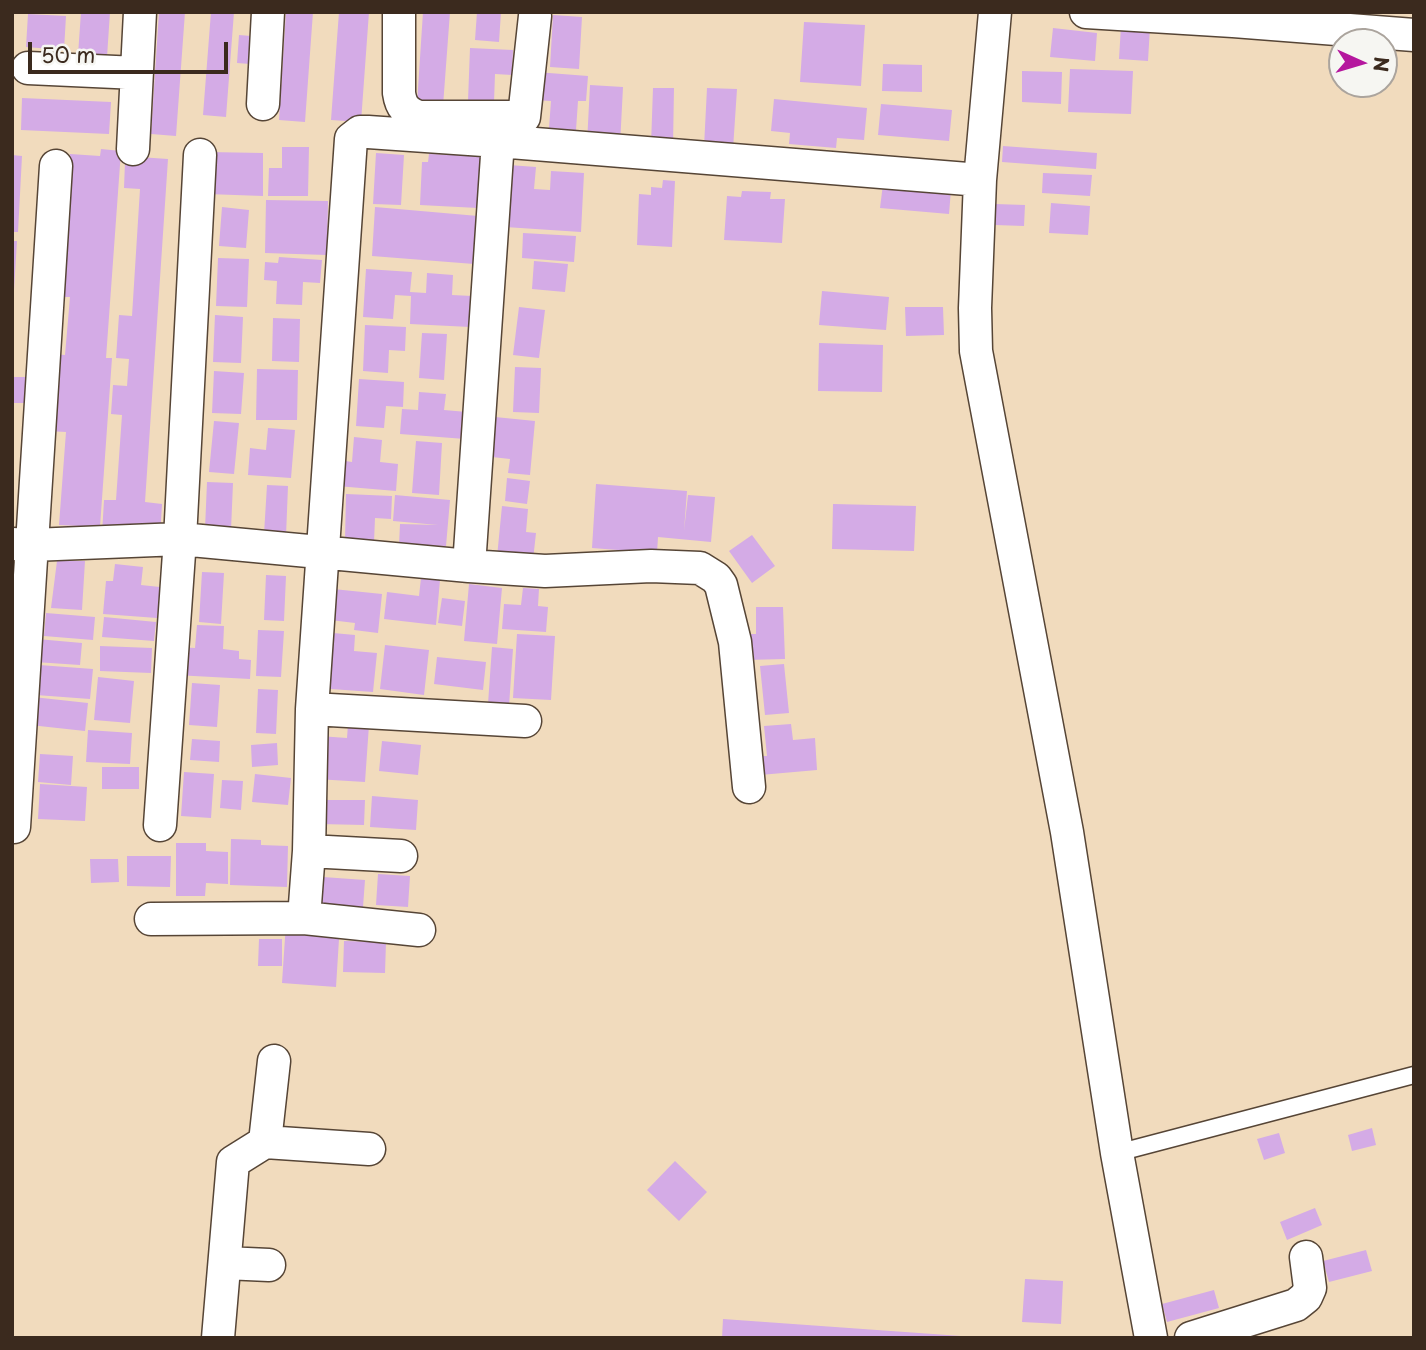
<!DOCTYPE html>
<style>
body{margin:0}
#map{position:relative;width:1426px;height:1350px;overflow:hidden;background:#f1dbbd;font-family:"Playpen Sans",sans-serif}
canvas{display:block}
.frame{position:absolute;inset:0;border:14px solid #3b2a1e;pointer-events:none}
.north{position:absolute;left:1328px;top:28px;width:70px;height:70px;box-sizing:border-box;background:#f6f6f2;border:2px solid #aba49d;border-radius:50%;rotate:94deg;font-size:19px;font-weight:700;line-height:28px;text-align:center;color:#3b2a1e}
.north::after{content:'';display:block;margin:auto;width:24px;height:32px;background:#b5179e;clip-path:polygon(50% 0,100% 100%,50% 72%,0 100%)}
.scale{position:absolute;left:28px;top:42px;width:200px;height:32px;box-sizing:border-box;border:4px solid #3b2a1e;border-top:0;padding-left:9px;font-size:21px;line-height:24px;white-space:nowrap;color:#3b2a1e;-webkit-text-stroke:5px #f6f6f2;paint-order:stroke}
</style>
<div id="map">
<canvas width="1426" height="1350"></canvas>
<div class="frame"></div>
<div class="north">N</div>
<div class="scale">50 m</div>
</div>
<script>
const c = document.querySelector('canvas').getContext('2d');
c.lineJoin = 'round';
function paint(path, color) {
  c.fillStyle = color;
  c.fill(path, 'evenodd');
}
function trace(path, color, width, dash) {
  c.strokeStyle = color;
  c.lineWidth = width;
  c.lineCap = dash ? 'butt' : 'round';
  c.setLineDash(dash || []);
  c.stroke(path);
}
paint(new Path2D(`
 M81,12H110L107,57L78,55Z
 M159,12H185L176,136L151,134Z
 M211,12H234L226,117L203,115Z
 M286,12H313L305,122L279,120Z
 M339,12H369L361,122L331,120Z
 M423,12H450L443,106L417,104Z
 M477,12H501L499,42L475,40Z
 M28,14L66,16L64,50L26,47Z
 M553,15L582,17L579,69L550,67Z
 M804,22L865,25L861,86L800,82Z
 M1121,26L1150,27L1148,61L1119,59Z
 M1053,28L1097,33L1095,61L1050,57Z
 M239,35L251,36L250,64L237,63Z
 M470,48L513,50L512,75L495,74L494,102L468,101Z
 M883,64L922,65V92L882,91Z
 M1070,69L1133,71L1131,114L1068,112Z
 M1022,71L1062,72L1061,104L1022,102Z
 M536,72L588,76L586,101H578L576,130L549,128L551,101L534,100Z
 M590,85L623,87L620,145L587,143Z
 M653,88H674L673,145H651Z
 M707,88L737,89L733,149L704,147Z
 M22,98L111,102L109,134L21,130Z
 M774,99L867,108L864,140L837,138L836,148L789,144L790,133L771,131Z
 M881,104L952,110L949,141L878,135Z
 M1003,146L1097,153L1096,169L1002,162Z
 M282,147H309L308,196H268L269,168H282Z
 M101,149L121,151L106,358H112L100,527L59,525L66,432L47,431L53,354L65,355L70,297H60L70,154L100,156Z
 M460,150L481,151L478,208L420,205L422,162H428L429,154L459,155Z
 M208,152L263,153V196L207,194Z
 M376,153L404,155L401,205L373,204Z
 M12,155L22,156L18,232H12Z
 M139,157L168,159L145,502L162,504L160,538L102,534L104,500H116L122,415L111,414L113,385L127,386L129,359L116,358L119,315L132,316L140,189L124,188L125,162Z
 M509,165L536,167L534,189L550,190L551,171L584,173L581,232L505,227Z
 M1043,173L1092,175L1090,196L1042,193Z
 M663,180L675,181L672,247L637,245L639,194L651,195V187L662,188Z
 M883,184L951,190L949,214L880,208Z
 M742,191L771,192L770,199H785L782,243L724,240L727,196L741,197Z
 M266,200L328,201L327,255L265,253Z
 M1051,203L1090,206L1088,235L1049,233Z
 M995,204L1025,205L1024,226L995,225Z
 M222,207L249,210L246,248L219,246Z
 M375,207L478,216L474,264L372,256Z
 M523,233L576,236L574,262L522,258Z
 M12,241H17L14,290H12Z
 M279,257L322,260L320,283L303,282L302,305L276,304L277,281L264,280L265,262L278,263Z
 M218,258L249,259L247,307L216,306Z
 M534,261L568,264L565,292L532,289Z
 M366,269L412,272L410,292L426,293L427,273L453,275L452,295L472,296L470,327L410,324L411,296L395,295L393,319L363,317Z
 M822,291L889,297L886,330L819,325Z
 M519,307L545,310L539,358L513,355Z
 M905,307H943L944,335L906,336Z
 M215,315L243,317L241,363L213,362Z
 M273,318L300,319L299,362L272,361Z
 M365,325L406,327L405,351L389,350L388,373L363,371Z
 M422,333L447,334L444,380L419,378Z
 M819,343L883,345L882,392L818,391Z
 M515,367L541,368L539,413L513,412Z
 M257,369L298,370L297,420H256Z
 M214,371L244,373L241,414L212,413Z
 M12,377H26L25,403H12Z
 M359,379L404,382L403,407L386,406L384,428L356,426Z
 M419,392L446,394L444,410L467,412L465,439L400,434L402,409L418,410Z
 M495,417L535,421L530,475L508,473L510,459L492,457Z
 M214,421L239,423L234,474L209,472Z
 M268,428L295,430L291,478L248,475L250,448L266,450Z
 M354,437L382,440L380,462L398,464L396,491L337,486L339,460L352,462Z
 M416,441L442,443L439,495L412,493Z
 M507,478L530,481L527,504L505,501Z
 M207,482L233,483L231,530L205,529Z
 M596,484L687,491L684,531L688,495L715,497L711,542L658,537L657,553L592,548Z
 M267,485L288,486L286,536L264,534Z
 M346,494L392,496L391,519L375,518L374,542L345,541Z
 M395,495L450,500L446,546L399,545L400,524L438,525L393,521Z
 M833,504L916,506L914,551L832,549Z
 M502,506L528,509L526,532L536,533L533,560L497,557Z
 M752,535L775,566L752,583L729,551Z
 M57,561H85L82,610L51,608Z
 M115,564L143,567L141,585L160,587L157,618L103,614L106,581H113Z
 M202,572L224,573L221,624L199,622Z
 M266,575L286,576L284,621L264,620Z
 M421,578L440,580L436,625L384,619L387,592L419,596Z
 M469,584L502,588L497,644L464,641Z
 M523,588L539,589L538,606L548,607L546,632L502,629L504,604L521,605Z
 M333,589L382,594L378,633L354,630L355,623L330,620Z
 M442,598L465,601L462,626L438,623Z
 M756,607H783L785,659L746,660V634H756Z
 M46,613L95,617L93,640L44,636Z
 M104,617L156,622L154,641L102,637Z
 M197,625L224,626L223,649L239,651V659L251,660L250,679L175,675L176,647L195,648Z
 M258,630L284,631L281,677L256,676Z
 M322,632L355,635L354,651L377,653L373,692L317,688Z
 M517,634L555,636L551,700L513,698Z
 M37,639L82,643L80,665L35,662Z
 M385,645L429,650L424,695L380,689Z
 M100,646L152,648L151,673L100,671Z
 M492,647L513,649L509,706L488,704Z
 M437,657L486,662L483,690L434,684Z
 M784,664L789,713L765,715L760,666Z
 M39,665L93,669L90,699L36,695Z
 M98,677L134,681L130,723L94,720Z
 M192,683L220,685L217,727L189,725Z
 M258,689L278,690L276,734L256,733Z
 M33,697L88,703L85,731L30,725Z
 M348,724L369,725L365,782L316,779L319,736L347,738Z
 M791,724L793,740L815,738L817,770L760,775L758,756H767L764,726Z
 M88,730L132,733L130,764L86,762Z
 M192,739L220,741L219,762L190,760Z
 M382,741L421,745L418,775L379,771Z
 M277,743L278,765L252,767L251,745Z
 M40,754L73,756L71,785L38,782Z
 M102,767H139V789H102Z
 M184,772L214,774L211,818L181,816Z
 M255,774L291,778L288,805L252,802Z
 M222,780L243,781L241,810L220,808Z
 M40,784L87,787L85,821L38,819Z
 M372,796L418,800L416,830L370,827Z
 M319,800H365L364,825L319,824Z
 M231,839L261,840V845L288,846L287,887L230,885Z
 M176,843H206V851L228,852V884L206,883L205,896H176Z
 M127,856H171L170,887L127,886Z
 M90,859H118L119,882L91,883Z
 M378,874L410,876L408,907L376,905Z
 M323,877L365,880L363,907L321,904Z
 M286,923H340L336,987L282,983Z
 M259,939H282V966H258Z
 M344,941L386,942L385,973L343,972Z
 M1372,1128L1376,1145L1352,1151L1348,1135Z
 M1279,1133L1285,1153L1264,1160L1257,1139Z
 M675,1161L707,1192L679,1221L647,1190Z
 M1315,1208L1322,1225L1287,1240L1280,1222Z
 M1366,1250L1372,1271L1329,1282L1323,1261Z
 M1025,1279L1063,1281L1061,1324L1022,1322Z
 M1214,1290L1219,1308L1167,1322L1162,1304Z
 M723,1319L961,1336V1338H722Z`), '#d4abe6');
const lane = new Path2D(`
 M1117,1153L1414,1075`);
const street = new Path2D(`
 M399,12V93C401,107 406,112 419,117H524L535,16
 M995,12L980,180L975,308L976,351L1067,832L1117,1153L1151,1338
 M1086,12L1233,21L1414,35
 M28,68L137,73
 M263,104L268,12
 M133,149L140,12
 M12,544L32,545L180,539L469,566L498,141L980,180
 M469,566L545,571L651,566L700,568L716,578L721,585L735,642L749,787
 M312,709L525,721
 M160,825L180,539L200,155
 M14,827L56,166
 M309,851L401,856
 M304,918L309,851L312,709L351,139L360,132H368L498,141
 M151,919L304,918L419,930
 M265,1142L369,1149
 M225,1263L269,1265
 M218,1338L233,1162L265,1142L274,1061
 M1191,1338L1296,1305L1306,1297L1310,1288L1306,1257`);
trace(lane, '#564536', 19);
trace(street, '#564536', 35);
trace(lane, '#fff', 16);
trace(street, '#fff', 32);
</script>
